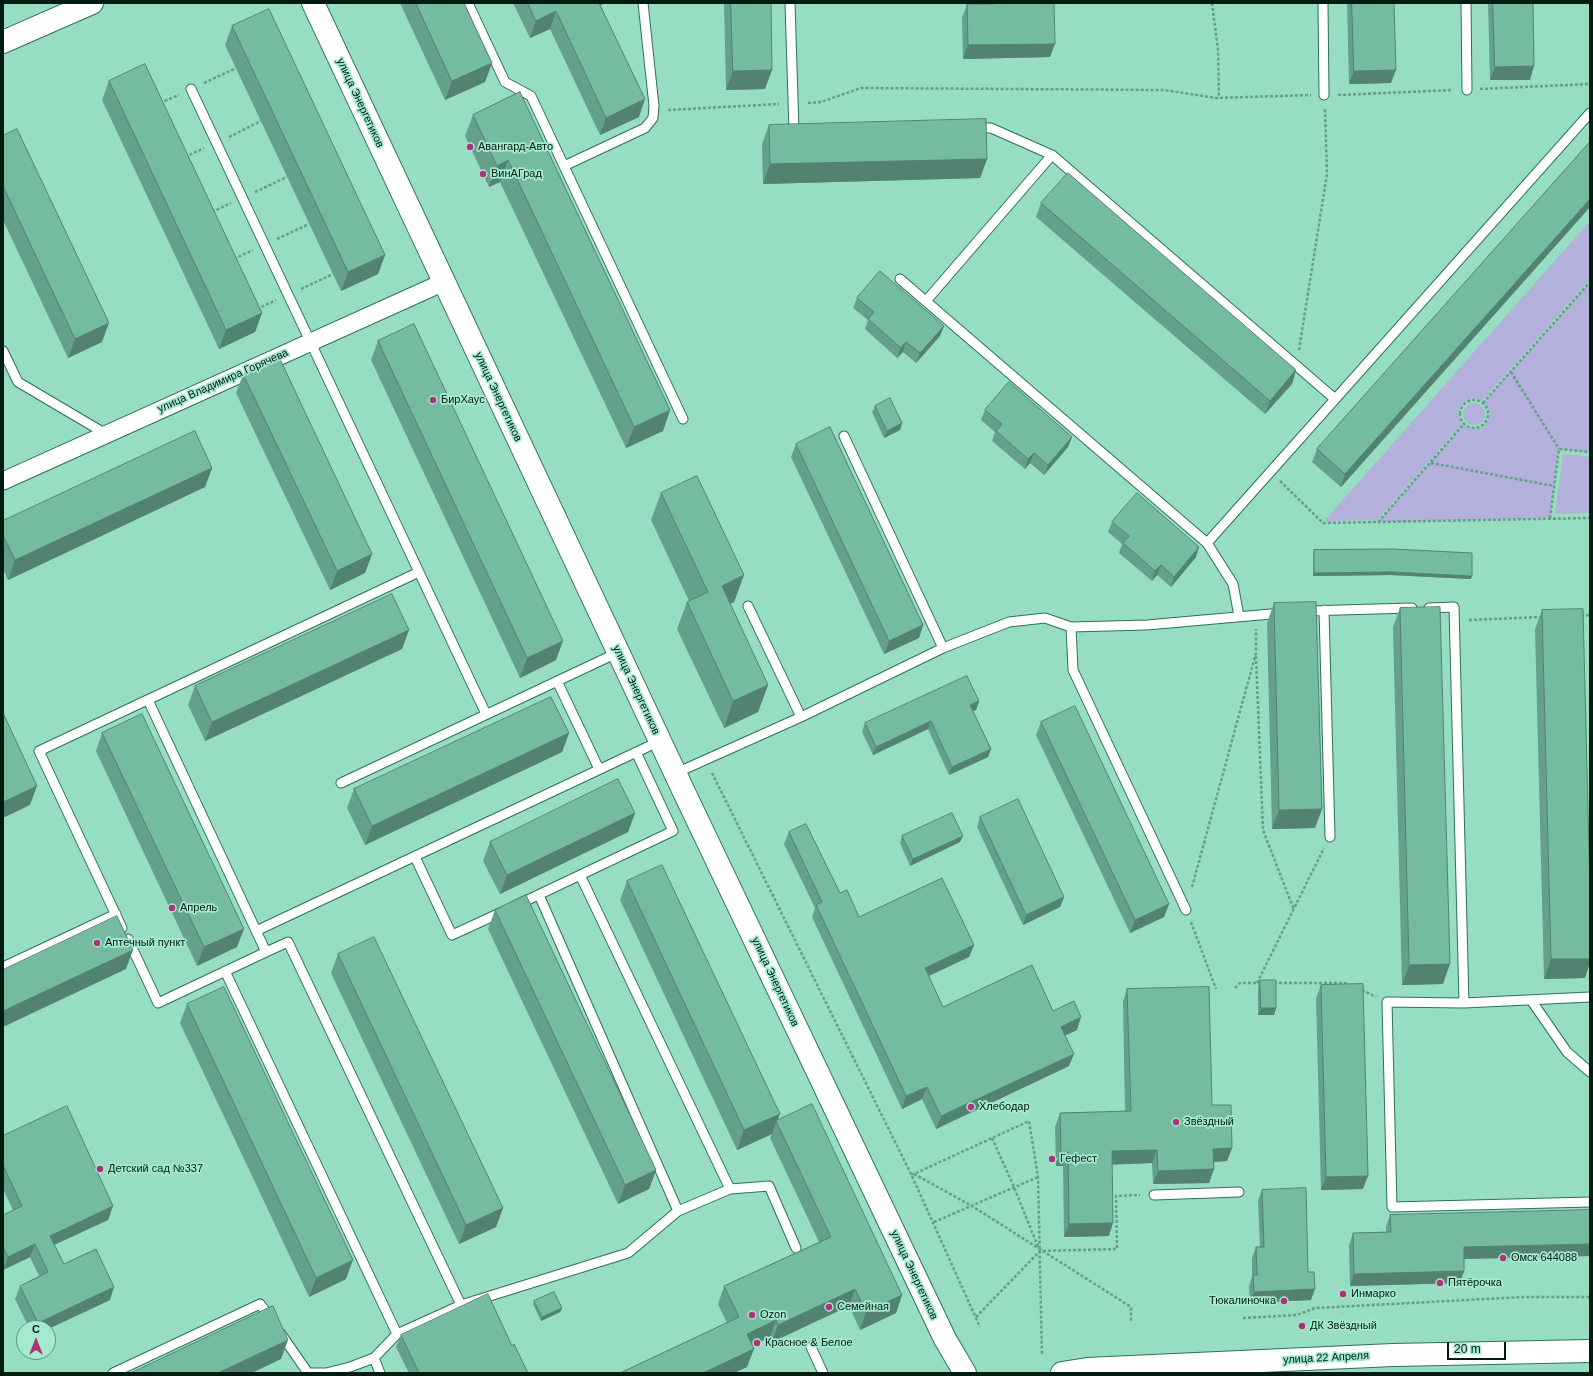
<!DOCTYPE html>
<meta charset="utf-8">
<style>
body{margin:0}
#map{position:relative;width:1593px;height:1376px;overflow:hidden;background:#97ddc1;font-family:Helvetica,sans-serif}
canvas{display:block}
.frame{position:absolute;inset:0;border:4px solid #001b12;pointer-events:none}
.north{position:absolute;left:16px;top:1320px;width:40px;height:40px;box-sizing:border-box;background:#a3eace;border:1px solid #629783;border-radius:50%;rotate:0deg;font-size:11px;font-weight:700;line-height:16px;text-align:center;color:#001b12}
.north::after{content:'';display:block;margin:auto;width:14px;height:18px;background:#af307d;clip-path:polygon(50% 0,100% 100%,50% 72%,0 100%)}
.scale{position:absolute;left:1447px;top:1342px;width:59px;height:18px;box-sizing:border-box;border:2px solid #001b12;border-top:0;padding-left:5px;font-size:12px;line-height:14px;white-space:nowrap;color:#001b12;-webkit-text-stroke:3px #a3eace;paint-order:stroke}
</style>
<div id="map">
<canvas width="1593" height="1376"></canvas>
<div class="frame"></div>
<div class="north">С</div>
<div class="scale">20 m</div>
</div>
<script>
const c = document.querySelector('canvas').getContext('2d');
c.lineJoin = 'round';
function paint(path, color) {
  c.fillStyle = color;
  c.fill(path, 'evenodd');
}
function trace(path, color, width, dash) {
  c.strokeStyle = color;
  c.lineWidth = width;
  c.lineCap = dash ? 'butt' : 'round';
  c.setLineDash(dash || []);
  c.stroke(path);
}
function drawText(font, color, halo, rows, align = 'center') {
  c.font = font + ' Helvetica,sans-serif';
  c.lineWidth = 3.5;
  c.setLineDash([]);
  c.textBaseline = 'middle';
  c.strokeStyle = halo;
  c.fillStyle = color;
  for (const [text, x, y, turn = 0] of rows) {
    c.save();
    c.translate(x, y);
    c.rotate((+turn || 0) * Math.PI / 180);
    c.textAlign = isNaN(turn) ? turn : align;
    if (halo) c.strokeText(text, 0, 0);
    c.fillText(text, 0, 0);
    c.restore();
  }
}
paint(new Path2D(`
 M1590,221V279L1482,401C1467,393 1451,409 1462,424L1377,520L1326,521V519Z
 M1590,283V452L1558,449L1550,518L1378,522L1463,426C1481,437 1498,419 1484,402Z
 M1463 414a11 11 0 1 1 22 0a11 11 0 1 1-22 0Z
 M1563,454L1590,457V513L1555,514Z`), '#b3b0db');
const lane = new Path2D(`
 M468,3L505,82L531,96L683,419
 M790,3L794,131H799
 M1323,3L1324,95
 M1466,3L1467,90
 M191,89L486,714
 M975,128H991L1052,155
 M564,166L645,128L653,118L654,106L643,3
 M900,279L1207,543L1233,584L1239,616
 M926,301L1052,155L1335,399
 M3,351L18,382L106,434
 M844,436L943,648
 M1207,543L1590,113
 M748,606L801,717
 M1429,608L1454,607L1464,1003
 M1324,610L1330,837
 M1305,611L1412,608
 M1071,627L1073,670L1186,910
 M557,681L599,769
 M148,700L266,952L288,942L461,1305
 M676,773L801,717L943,648L1009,622L1045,618L1071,627L1147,625L1282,613
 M341,783L619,652
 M415,857L452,935L502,912
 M580,875L730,1189
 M539,895L678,1211L730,1189L769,1186L796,1248
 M517,905L673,831L636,752
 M122,928L39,751L419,572
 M256,931L660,741
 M128,939L158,1003L266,952
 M3,967L116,914
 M225,971L397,1334
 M1590,997L1464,1003L1387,1002L1392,1207L1590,1202
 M1531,1000L1567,1052L1590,1072
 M1154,1195L1239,1192
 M281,1334L308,1373
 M811,1347L823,1373
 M374,1358L380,1373
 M113,1373L260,1304L272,1320
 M311,1373H326L350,1367L374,1358L397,1334L461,1305L628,1253L678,1211`);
const street = new Path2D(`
 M3,481L444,282`);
const secondary = new Path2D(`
 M313,3L684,792L945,1339L965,1373
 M3,42L92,3
 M1062,1373L1087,1369L1393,1355L1590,1351`);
trace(lane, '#2b725a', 11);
trace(street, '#2b725a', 19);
trace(secondary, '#2b725a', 24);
trace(new Path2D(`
 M1212,3L1218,50L1219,98
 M204,83L236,68
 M1480,89L1590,84
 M1338,95L1453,90
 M160,103L179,95
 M808,103L821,102L861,88L1164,90L1216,98L1311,95
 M668,110L779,104
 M229,137L261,121
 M185,157L204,148
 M255,192L287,177
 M212,212L231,203
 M277,239L309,224
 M234,259L253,250
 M301,289L333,274
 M257,309L276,300
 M1299,350L1327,174L1325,109
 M1511,372L1559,449
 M1460 414a14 14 0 1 1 28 0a14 14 0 1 1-28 0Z
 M1483,403L1590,282
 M1431,463L1554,486
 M1280,481L1323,523L1590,518
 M1550,518L1559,449L1590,452
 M1378,522L1464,424
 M1581,616L1590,615
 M1469,620L1542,617
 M1256,656L1263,830L1294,910
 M712,773L911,1174L980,1327
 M1192,887L1256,653V629
 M1191,922L1216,989
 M1257,983L1324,848
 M1274,983H1345L1350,985
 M1235,988L1240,983H1259
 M1362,990L1376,997
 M992,1138L1014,1187L1039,1249
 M911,1174H914L1029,1121L1038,1177L1042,1355
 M914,1174L972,1206L1131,1307V1321
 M934,1222L1038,1177
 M976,1317L1040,1251L1117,1249L1116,1196L1140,1195
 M1243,1318L1297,1315L1315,1308L1524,1297H1590`), '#669e88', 2.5, [3, 2]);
trace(lane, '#fff', 9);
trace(street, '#fff', 17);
trace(secondary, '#fff', 22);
paint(new Path2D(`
 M400,3H464L492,63L485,82L445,100Z
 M513,3H605L600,5L639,117L600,135L550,29L530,38Z
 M724,3H771L765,89L726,90Z
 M987,3H1054L1050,57L963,59L962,18L967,4H988Z
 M1347,3H1394L1391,83L1349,84Z
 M1488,3H1533L1530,80H1490Z
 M232,26L385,255L378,274L341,291L225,45Z
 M109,81L262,313L255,332L219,349L102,100Z
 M520,92L670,410L663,431L626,448L500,182L489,187L465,136L473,115Z
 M769,125L987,159L980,178L763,184L762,144Z
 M3,136L102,342L68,358L3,220Z
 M1590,142V207L1341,487L1312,462L1317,449Z
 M1041,203L1296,370L1292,384L1265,414L1036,217Z
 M857,298L944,326L940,336L916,363L903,352L897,358L865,329L868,320L853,308Z
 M378,341L556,660L520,678L371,360Z
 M243,374L372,554L365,573L330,590L236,393Z
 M875,406L902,423L900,430L884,438L872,412Z
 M985,410L1072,437L1068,447L1044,475L1030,463L1025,469L992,441L995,432L981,420Z
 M796,444L923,625L919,638L884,654L791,457Z
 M212,468L205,487L8,580L3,569V521Z
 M661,493L744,575L734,602L730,604L768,685L758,712L724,728L677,629L687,602L689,601L651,520Z
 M1112,522L1196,557L1171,587L1157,575L1152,581L1119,553L1122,544L1108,532Z
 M1314,550L1471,579L1391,575L1313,576V553Z
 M1274,603L1322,809L1315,828L1272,829L1267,623Z
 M1400,608L1443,984L1402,985L1393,627Z
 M1542,610L1585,978L1544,979L1535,629Z
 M402,649L205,741L188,705L195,686Z
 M979,701L976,710L973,711L991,749L988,757L949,775L928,729L873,755L862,732L865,723Z
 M1041,722L1169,904L1164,917L1130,933L1036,735Z
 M102,733L237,947L197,966L96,751Z
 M569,733L562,752L365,845L347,808L354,789Z
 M635,813L628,832L500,894L483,861L490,842Z
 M980,817L1064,897L1060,907L1023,925L977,827Z
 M789,832L859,917L974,945L969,957L929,976L943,1007L1053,1011L1077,1030L1065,1035L1069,1066L936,1129L922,1099L902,1109L812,917L815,908L784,844Z
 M902,836L960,842L910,866L900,843Z
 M627,881L778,1120L902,1295L896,1313L860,1330L849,1306L772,1342L770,1337L752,1346L747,1367L734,1373H620L727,1323L718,1304L724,1286L819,1242L770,1138L772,1134L737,1150L620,900Z
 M495,910L656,1170L649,1189L618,1204L488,929Z
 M338,954L503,1208L496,1227L459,1244L331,973Z
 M1260,980L1276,1008L1274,1015H1258V987Z
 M1321,985L1363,1189L1321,1190L1316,998Z
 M1127,989L1212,1105L1232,1148L1227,1161L1214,1162V1169L1209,1183L1153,1184L1152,1163L1112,1164L1109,1236L1064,1237L1063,1166H1056L1055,1127L1060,1113L1125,1112L1123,1002Z
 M187,1004L346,1279L309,1297L180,1023Z
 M3,1136L113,1206L108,1220L54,1245L64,1264L110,1300L48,1329V1328H29L15,1299L20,1286L39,1276L30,1257L3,1270V1215L13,1210L3,1189Z
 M1262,1190L1308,1272L1311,1300L1250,1303L1249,1286L1252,1277V1258L1256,1247H1260L1258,1200Z
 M1390,1215L1590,1256L1464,1259V1271L1460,1283L1350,1286L1349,1245L1353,1233L1386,1232V1227Z
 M534,1301L562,1308L560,1312L541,1321L533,1304Z
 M401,1335L512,1346L528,1373H409L396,1347Z`), '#65a18a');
paint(new Path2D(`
 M591,3H605L589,11Z
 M556,11L550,29L530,38L536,21Z
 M1055,44L1050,57L963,59L968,45Z
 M492,63L485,82L445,100L452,81Z
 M1534,66L1530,80H1490L1495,67Z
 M772,70L765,89L726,90L733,71Z
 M1396,70L1391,83L1349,84L1354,71Z
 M645,99L639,117L600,135L606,118Z
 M987,159L980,178L763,184L770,164Z
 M508,160L500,182L489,187L497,166Z
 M1590,199V207L1341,487L1345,474Z
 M385,255L378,274L341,291L348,272Z
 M262,313L255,332L219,349L226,330Z
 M109,323L102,342L68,358L75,339Z
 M944,326L940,336L916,363L920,353Z
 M906,342L903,352L897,358L901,348Z
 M1296,370L1292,384L1265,414L1270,401Z
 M670,410L663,431L626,448L634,427Z
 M902,423L900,430L884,438L887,431Z
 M1072,437L1068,447L1044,475L1048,465Z
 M1034,453L1030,463L1025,469L1028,459Z
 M212,468L205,487L8,580L15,560Z
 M1199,547L1196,557L1171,587L1174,577Z
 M372,554L365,573L330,590L337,571Z
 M1161,565L1157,575L1152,581L1155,571Z
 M1392,572L1472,576L1471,579L1391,575L1313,576L1314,573Z
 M744,575L734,602L712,613L722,586Z
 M923,625L919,638L884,654L889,641Z
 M409,630L402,649L205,741L212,722Z
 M563,641L556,660L520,678L527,658Z
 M768,685L758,712L724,728L733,701Z
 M979,701L976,710L968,714L970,705Z
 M931,721L928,729L873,755L876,747Z
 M569,733L562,752L365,845L372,826Z
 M991,749L988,757L949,775L952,767Z
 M37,786L30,805L3,818V802Z
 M1322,809L1315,828L1272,829L1279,810Z
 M635,813L628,832L500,894L507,875Z
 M963,836L960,842L910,866L913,859Z
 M1064,897L1060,907L1023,925L1026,915Z
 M1169,904L1164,917L1130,933L1135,920Z
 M244,929L237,947L197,966L204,947Z
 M974,945L969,957L920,980L925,968Z
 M133,950L126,969L3,1027V1011Z
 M1551,959H1590V963L1585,978L1544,979Z
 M1450,964L1443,984L1402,985L1409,965Z
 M1261,1008H1276L1274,1015H1258Z
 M1081,1017L1077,1030L1056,1040L1061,1027Z
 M1074,1054L1069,1066L936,1129L941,1116Z
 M927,1087L922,1099L902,1109L906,1096Z
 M780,1114L777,1122L776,1121L772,1134L737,1150L744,1130Z
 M1232,1148L1227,1161L1209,1162L1213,1149Z
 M1157,1150L1152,1163L1107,1165L1112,1151Z
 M1068,1152L1063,1166H1056L1061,1153Z
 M1214,1169L1209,1183L1153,1184L1158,1171Z
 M656,1170L649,1189L618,1204L625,1185Z
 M1368,1176L1363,1189L1321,1190L1326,1177Z
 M113,1206L108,1220L45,1249L50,1236Z
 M503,1208L496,1227L459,1244L466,1225Z
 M1113,1223L1109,1236L1064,1237L1069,1224Z
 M35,1244L30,1257L3,1270L8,1257Z
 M1590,1244V1256L1459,1259L1464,1247Z
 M353,1260L346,1279L309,1297L316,1278Z
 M1464,1271L1460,1283L1350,1286L1354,1274Z
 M114,1287L110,1300L48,1329V1328H36L38,1323Z
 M855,1289L849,1306L772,1342L778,1325Z
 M1315,1289L1311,1300L1250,1303L1254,1292Z
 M902,1295L896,1313L860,1330L866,1312Z
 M562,1308L560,1312L541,1321L542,1317Z
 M776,1320L770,1337L740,1351L747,1334Z
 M288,1340L281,1359L252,1373H218Z
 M754,1349L747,1367L734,1373H703Z`), '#528370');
const building = new Path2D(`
 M416,3H464L492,63L452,81Z
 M528,3H599L645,99L606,118L556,11L536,21Z
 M731,3H771L772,70L733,71Z
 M993,3H1054L1055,44L968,45L967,4H993Z
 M1352,3H1394L1396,70L1354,71Z
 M1493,3H1533L1534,66L1495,67Z
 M269,9L385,255L348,272L232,26Z
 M145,64L262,313L226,330L109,81Z
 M520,92L670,410L634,427L508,160L497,166L473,115Z
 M986,119L987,159L770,164L769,125Z
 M17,129L109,323L75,339L3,186V136Z
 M1590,142V199L1345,474L1317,449Z
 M1068,173L1296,370L1270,401L1041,203Z
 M880,271L944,326L920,353L906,342L901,348L868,319L874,312L857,298Z
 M414,324L563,641L527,658L378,341Z
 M279,357L372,554L337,571L243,374Z
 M1009,382L1072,437L1048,465L1034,453L1028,459L996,431L1002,424L985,410Z
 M890,398L902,423L887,431L875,406Z
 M830,427L923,625L889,641L796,444Z
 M195,431L212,468L15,560L3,535V521Z
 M697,476L744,575L722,586L768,685L733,701L687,602L708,592L661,493Z
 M1137,493L1199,547L1174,577L1161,565L1155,571L1123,543L1129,536L1112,522Z
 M1393,549L1472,553V576L1392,572L1314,573V550Z
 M392,594L409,630L212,722L195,686Z
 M1316,602L1322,809L1279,810L1274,603Z
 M1440,607L1450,964L1409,965L1400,608Z
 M1583,609L1590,892V959H1551L1542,610Z
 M967,676L979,701L970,705L991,749L952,767L931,721L876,747L865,723Z
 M551,697L569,733L372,826L354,789Z
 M1075,706L1169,904L1135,920L1041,722Z
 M3,713L37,786L3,802Z
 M142,714L244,929L204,947L102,733Z
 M618,779L635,813L507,875L490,842Z
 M1018,799L1064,897L1026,915L980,817Z
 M952,813L963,836L913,859L902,836Z
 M806,824L840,893L847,890L859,917L942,878L974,945L925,968L943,1007L1032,965L1053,1011L1074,1001L1081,1017L1061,1027L1074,1054L941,1116L927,1087L906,1096L816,905L822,902L789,832Z
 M662,865L780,1114L744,1130L627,881Z
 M526,895L656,1170L625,1185L495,910Z
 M117,916L133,950L3,1011V970Z
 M374,937L503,1208L466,1225L338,954Z
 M1260,980H1276V1008H1261Z
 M1363,984L1368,1176L1326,1177L1321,985Z
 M224,987L353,1260L316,1278L187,1004Z
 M1209,987L1212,1105H1231L1232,1148L1213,1149L1214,1169L1158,1171L1157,1150L1112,1151L1113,1223L1069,1224L1068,1152L1061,1153L1060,1113L1131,1111L1127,989Z
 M812,1104L902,1295L866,1312L855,1289L778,1325L776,1320L747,1334L754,1349L703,1373H620L739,1317L724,1286L831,1237L776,1121Z
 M67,1106L113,1206L50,1236L64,1264L96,1249L114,1287L38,1323L20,1286L48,1272L35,1244L8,1257L3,1247V1215L22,1206L3,1165V1136Z
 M1306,1188L1308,1272H1314L1315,1289L1254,1292L1253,1275H1257L1256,1247H1264L1262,1190Z
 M1590,1210V1244L1464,1247V1271L1354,1274L1353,1233L1391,1232L1390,1215Z
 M554,1292L562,1308L542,1317L534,1301Z
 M488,1294L512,1346L514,1344L528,1373H419L401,1335Z
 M273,1306L288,1340L218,1373H131Z`);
paint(building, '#75bba0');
trace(building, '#528370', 1);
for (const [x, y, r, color] of [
 [470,147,4,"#af307d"],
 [483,174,4,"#af307d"],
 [433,400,4,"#af307d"],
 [172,908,4,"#af307d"],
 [97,943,4,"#af307d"],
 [971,1107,4,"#af307d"],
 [1176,1122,4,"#af307d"],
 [1052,1159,4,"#af307d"],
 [100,1169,4,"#af307d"],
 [1503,1258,4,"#af307d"],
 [1440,1283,4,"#af307d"],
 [1343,1294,4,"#af307d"],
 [1284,1301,4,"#af307d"],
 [829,1307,4,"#af307d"],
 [752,1315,4,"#af307d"],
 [1302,1326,4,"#af307d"],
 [757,1343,4,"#af307d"]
]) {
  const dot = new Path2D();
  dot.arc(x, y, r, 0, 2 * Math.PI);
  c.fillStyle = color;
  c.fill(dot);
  trace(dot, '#a3eace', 1.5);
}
drawText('11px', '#001b12', '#a3eace', [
 ["улица Энергетиков",360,103,65],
 ["улица Владимира Горячева",223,381,-24],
 ["улица Энергетиков",498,397,65],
 ["улица Энергетиков",636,690,65],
 ["улица Энергетиков",775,982,65],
 ["улица Энергетиков",914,1275,65],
 ["улица 22 Апреля",1326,1358,-3]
]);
drawText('11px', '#001b12', '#a3eace', [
 ["Авангард-Авто",478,147],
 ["ВинАГрад",491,174],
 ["БирХаус",441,400],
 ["Апрель",180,908],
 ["Аптечный пункт",105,943],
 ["Хлебодар",979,1107],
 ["Звёздный",1184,1122],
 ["Гефест",1060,1159],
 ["Детский сад №337",108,1169],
 ["Омск 644088",1511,1258],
 ["Пятёрочка",1448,1283],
 ["Инмарко",1351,1294],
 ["Тюкалиночка",1276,1301,"right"],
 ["Семейная",837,1307],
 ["Ozon",760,1315],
 ["ДК Звёздный",1310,1326],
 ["Красное & Белое",765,1343]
], 'left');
</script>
